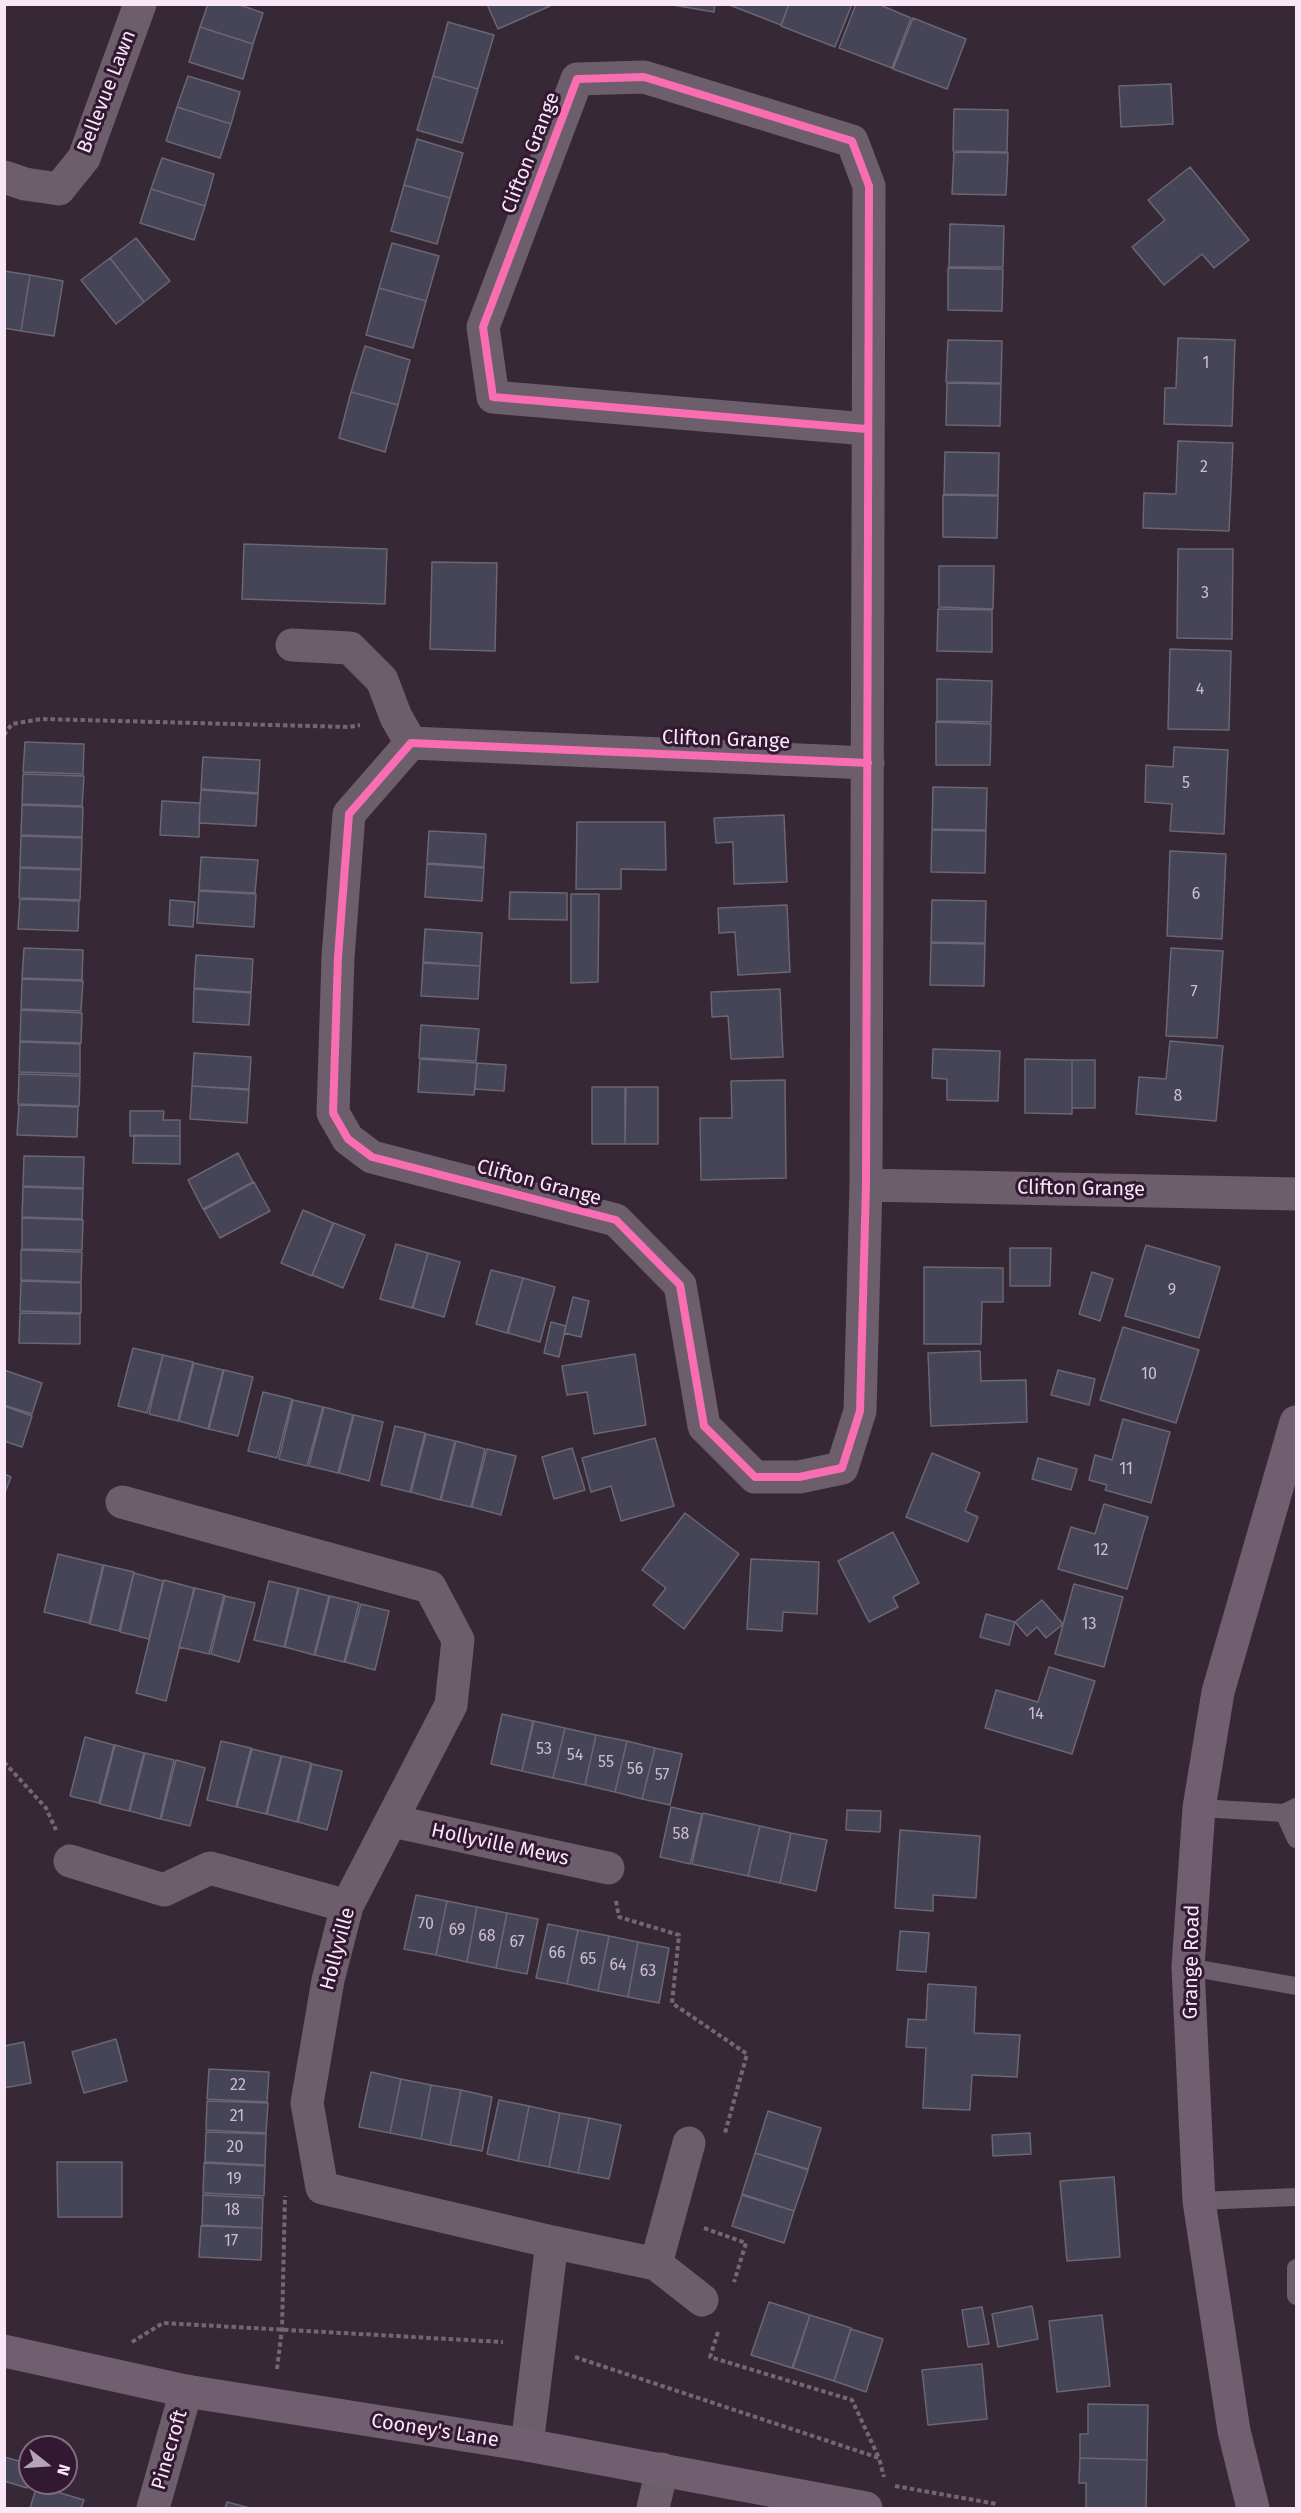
<!DOCTYPE html>
<style>
body{margin:0}
#map{position:relative;width:1301px;height:2513px;overflow:hidden;background:#372836;font-family:"Fira Sans",sans-serif}
canvas{display:block}
.frame{position:absolute;inset:0;border:6px solid #f9e7f7;pointer-events:none}
.north{position:absolute;left:18px;top:2435px;width:60px;height:60px;box-sizing:border-box;background:#321831;border:2px solid #826b80;border-radius:50%;rotate:107deg;font-size:16px;font-weight:700;line-height:24px;text-align:center;color:#f9e7f7}
.north::after{content:'';display:block;margin:auto;width:21px;height:27px;background:#b5a4b3;clip-path:polygon(50% 0,100% 100%,50% 72%,0 100%)}
</style>
<div id="map">
<canvas width="1301" height="2513"></canvas>
<div class="frame"></div>
<div class="north">N</div>
</div>
<script>
const c = document.querySelector('canvas').getContext('2d');
c.lineJoin = 'round';
function paint(path, color) {
  c.fillStyle = color;
  c.fill(path, 'evenodd');
}
function trace(path, color, width, dash) {
  c.strokeStyle = color;
  c.lineWidth = width;
  c.lineCap = dash ? 'butt' : 'round';
  c.setLineDash(dash || []);
  c.stroke(path);
}
function drawText(font, color, halo, rows, align = 'center') {
  c.font = font + ' "Fira Sans",sans-serif';
  c.lineWidth = 6;
  c.setLineDash([]);
  c.textBaseline = 'middle';
  c.strokeStyle = halo;
  c.fillStyle = color;
  for (const [text, x, y, turn = 0] of rows) {
    c.save();
    c.translate(x, y);
    c.rotate((+turn || 0) * Math.PI / 180);
    c.textAlign = isNaN(turn) ? turn : align;
    if (halo) c.strokeText(text, 0, 0);
    c.fillText(text, 0, 0);
    c.restore();
  }
}
const building = new Path2D(`
 M208,4H237L263,13L253,44L200,27Z
 M487,4H550V6L498,29Z
 M667,4H715L714,12Z
 M727,4H789L781,25Z
 M789,4H852L835,47L781,26Z
 M856,4H878L911,18L892,68L839,48Z
 M913,18L966,39L947,89L893,69Z
 M448,22L494,35L478,89L433,76Z
 M200,27L253,44L243,79L189,62Z
 M188,76L240,92L231,124L177,107Z
 M433,76L478,89L462,143L417,130Z
 M1171,84L1173,124L1121,127L1119,86Z
 M177,107L231,124L220,158L166,141Z
 M954,109L1008,110L1007,152L953,151Z
 M417,139L463,153L450,198L404,185Z
 M954,152L1008,153L1006,195L952,194Z
 M162,158L214,174L205,206L151,189Z
 M1190,167L1249,240L1214,268L1202,254L1164,285L1132,247L1165,220L1148,200Z
 M404,185L450,198L437,244L391,231Z
 M151,189L205,206L194,240L140,223Z
 M950,224L1004,226L1003,267H949Z
 M136,238L170,281L144,302L110,258Z
 M392,243L439,256L426,301L379,288Z
 M110,258L144,302L116,324L81,280Z
 M948,268L1003,269L1002,311L948,310Z
 M4,271L30,275L21,331L4,328Z
 M30,275L63,281L54,336L21,331Z
 M379,288L426,301L413,348L366,335Z
 M1178,338L1235,340L1232,426L1164,424L1165,388H1176Z
 M948,340L1002,341L1001,383L946,382Z
 M365,346L410,360L398,405L351,392Z
 M947,383L1001,384L1000,426L946,425Z
 M351,392L398,405L385,452L339,438Z
 M1178,441L1233,443L1229,531L1143,528L1144,493L1176,494Z
 M945,452L999,453L998,495L944,494Z
 M943,495L998,496L997,538L943,537Z
 M244,544L387,549L385,604L242,599Z
 M1178,549H1233L1232,639L1177,638Z
 M432,562L497,563L495,651L430,649Z
 M939,566H994L993,609L939,607Z
 M938,609L992,610V652L937,651Z
 M1170,649L1231,651L1229,730L1168,729Z
 M937,679L992,681L991,722L937,721Z
 M936,722L991,724L990,765H936Z
 M25,742L84,744L83,774L23,772Z
 M1174,747L1228,750L1224,834L1170,831L1172,804L1145,802L1146,765L1173,767Z
 M203,757L260,760L258,793L201,789Z
 M23,774L84,776L82,806L22,804Z
 M933,787L987,788L986,830L932,829Z
 M201,790L258,794L256,826L199,823Z
 M162,801L200,803L199,837L160,835Z
 M22,805L83,807L82,837L21,835Z
 M784,815L787,882L734,884L733,842L716,843L714,818Z
 M577,822H665L666,870L621,869V889H576Z
 M932,830L986,831L985,873L931,872Z
 M429,831L486,834L484,867L427,863Z
 M21,836L82,838L81,869L20,867Z
 M1170,851L1226,854L1222,939L1167,936Z
 M201,857L258,860L255,893L199,890Z
 M427,864L484,868L482,901L425,897Z
 M20,868L81,870L80,900L19,898Z
 M199,891L256,894L254,927L197,923Z
 M510,892L567,893V920L509,919Z
 M571,894H599L598,982L571,983Z
 M20,899L79,901L78,931L18,929Z
 M170,900L195,902L193,927L169,925Z
 M932,900L986,901L985,943L931,942Z
 M787,905L790,972L738,975L735,932L719,933L718,908Z
 M425,929L482,933L480,966L423,962Z
 M931,943L985,944L984,986L930,985Z
 M24,948L83,950L82,980L22,978Z
 M1171,948L1223,951L1217,1038L1166,1036Z
 M196,955L253,959L251,992L194,988Z
 M423,963L480,966L478,999L421,996Z
 M22,979L83,981L81,1011L21,1009Z
 M194,989L251,993L249,1025L193,1022Z
 M780,989L783,1057L731,1059L728,1016L712,1017L711,992Z
 M21,1010L82,1013L81,1043L20,1041Z
 M421,1025L479,1029L476,1061L419,1058Z
 M1170,1041L1223,1046L1216,1121L1136,1114L1139,1077L1166,1079Z
 M20,1042L80,1044V1074L19,1072Z
 M933,1049L1000,1051L998,1101L947,1100V1079L932,1078Z
 M194,1053L251,1057L249,1089L192,1086Z
 M420,1059L477,1063L474,1095L418,1092Z
 M1025,1059L1072,1060V1114L1025,1113Z
 M1072,1060H1095V1108H1072Z
 M477,1063L506,1065L504,1091L475,1089Z
 M19,1074L80,1076L79,1106L18,1104Z
 M785,1080L786,1178L701,1180L700,1118H732L731,1081Z
 M192,1086L249,1090L247,1123L190,1119Z
 M592,1087H625V1144H592Z
 M626,1087H658V1144H625Z
 M19,1105L78,1107L77,1137L17,1135Z
 M130,1111H164L163,1120H180V1136H130Z
 M134,1135L180,1136V1164L133,1163Z
 M238,1153L253,1182L203,1209L188,1180Z
 M24,1156L84,1157L83,1188L23,1186Z
 M254,1182L270,1211L220,1238L204,1210Z
 M23,1187L83,1189L82,1219L22,1217Z
 M303,1210L333,1223L312,1276L281,1263Z
 M22,1218L83,1220L82,1250L22,1249Z
 M334,1223L365,1235L343,1288L312,1275Z
 M396,1244L428,1253L412,1308L380,1299Z
 M1146,1245L1220,1267L1199,1338L1125,1316Z
 M1010,1248H1051L1050,1286H1010Z
 M21,1250L82,1252L81,1282L21,1280Z
 M428,1253L460,1262L444,1317L413,1308Z
 M924,1267L1003,1268V1302H982L981,1344H924Z
 M491,1270L523,1278L507,1333L476,1324Z
 M1092,1272L1113,1279L1100,1321L1079,1314Z
 M523,1278L555,1287L540,1342L508,1333Z
 M21,1281L81,1283V1313L20,1311Z
 M573,1297L589,1301L581,1337L564,1333Z
 M20,1313L80,1314V1344L19,1343Z
 M551,1322L566,1326L559,1357L544,1353Z
 M1123,1327L1199,1350L1176,1423L1100,1400Z
 M133,1348L163,1355L147,1413L118,1406Z
 M980,1351L981,1381L1026,1380L1027,1422L931,1426L928,1353Z
 M635,1354L646,1425L594,1434L587,1392L567,1395L562,1366Z
 M163,1355L193,1362L178,1421L149,1414Z
 M194,1363L223,1370L208,1429L179,1421Z
 M4,1370L42,1383L32,1414L4,1405Z
 M224,1370L253,1377L238,1436L209,1429Z
 M1058,1370L1095,1379L1089,1405L1051,1395Z
 M263,1392L292,1399L277,1458L248,1451Z
 M293,1400L323,1407L307,1466L279,1459Z
 M4,1406L32,1416L22,1447L4,1441Z
 M324,1407L353,1415L338,1473L309,1466Z
 M354,1415L383,1422L369,1481L339,1473Z
 M1123,1419L1170,1432L1151,1503L1105,1490L1107,1485L1089,1480L1095,1455L1112,1460Z
 M395,1426L425,1433L410,1492L381,1485Z
 M426,1434L455,1441L440,1500L411,1492Z
 M655,1438L674,1506L621,1521L611,1486L591,1492L582,1458Z
 M456,1441L485,1449L471,1507L441,1500Z
 M572,1448L585,1490L554,1499L542,1457Z
 M487,1449L516,1456L501,1515L472,1507Z
 M932,1453L980,1473L965,1511L978,1517L968,1542L906,1517Z
 M1038,1458L1077,1469L1071,1490L1032,1479Z
 M4,1474L11,1477L4,1495Z
 M1104,1504L1148,1517L1127,1589L1058,1569L1071,1527L1095,1534Z
 M685,1513L739,1554L684,1629L653,1605L666,1588L642,1570Z
 M893,1532L919,1583L893,1597L898,1607L869,1622L838,1561Z
 M58,1554L103,1565L89,1623L44,1612Z
 M751,1559L819,1562L817,1614L783,1612L782,1631L747,1629Z
 M104,1565L134,1572L119,1631L90,1624Z
 M134,1573L163,1581L149,1639L120,1632Z
 M164,1580L194,1588L166,1701L136,1693Z
 M269,1581L298,1588L284,1647L254,1640Z
 M1074,1584L1123,1597L1104,1667L1055,1654Z
 M195,1588L224,1595L209,1654L179,1647Z
 M299,1588L329,1596L314,1655L285,1647Z
 M225,1596L255,1603L239,1662L211,1654Z
 M330,1596L359,1603L344,1662L315,1655Z
 M1042,1600L1063,1624L1046,1638L1037,1627L1027,1636L1015,1622Z
 M361,1604L389,1611L375,1670L345,1662Z
 M986,1614L1015,1622L1009,1645L980,1637Z
 M1049,1667L1095,1681L1072,1754L985,1728L996,1690L1038,1702Z
 M502,1714L533,1721L522,1771L491,1764Z
 M534,1721L565,1728L553,1778L522,1771Z
 M565,1728L596,1735L585,1785L553,1778Z
 M596,1735L627,1741L615,1792L585,1785Z
 M85,1737L114,1745L99,1803L70,1796Z
 M221,1741L251,1748L236,1807L207,1800Z
 M627,1741L655,1748L642,1799L615,1792Z
 M115,1745L144,1753L129,1811L100,1804Z
 M655,1748L682,1754L670,1805L642,1799Z
 M252,1749L281,1756L266,1814L237,1807Z
 M145,1753L174,1760L160,1819L130,1811Z
 M282,1756L311,1763L297,1822L267,1814Z
 M176,1760L205,1768L190,1826L161,1819Z
 M312,1764L342,1771L327,1830L298,1822Z
 M671,1807L702,1814L690,1864L660,1857Z
 M847,1810L881,1811L880,1832L846,1830Z
 M703,1813L760,1826L748,1876L692,1864Z
 M760,1826L791,1833L780,1883L748,1876Z
 M900,1830L980,1836L976,1898L933,1895V1911L895,1908Z
 M791,1833L827,1840L816,1891L780,1883Z
 M416,1895L447,1901L436,1955L404,1949Z
 M447,1901L477,1907L467,1962L436,1955Z
 M477,1907L507,1913L496,1968L467,1962Z
 M507,1913L538,1919L527,1974L496,1968Z
 M548,1924L578,1930L567,1984L536,1978Z
 M578,1930L609,1936L598,1991L567,1984Z
 M900,1931L929,1933L926,1972L897,1970Z
 M609,1936L638,1942L628,1997L598,1991Z
 M638,1942L669,1948L659,2003L628,1997Z
 M928,1984L976,1987L974,2033L1020,2035L1017,2077L972,2075L970,2110L923,2108L926,2048L906,2047L908,2019L926,2020Z
 M116,2039L127,2081L84,2093L72,2052Z
 M24,2042L31,2083L4,2088V2046Z
 M209,2069L269,2072L267,2102L207,2099Z
 M371,2072L401,2079L390,2133L359,2127Z
 M401,2079L431,2085L421,2139L390,2133Z
 M431,2085L461,2090L450,2145L421,2139Z
 M461,2090L492,2097L482,2151L450,2145Z
 M499,2100L529,2106L518,2161L487,2154Z
 M207,2101L268,2103L266,2133L206,2130Z
 M529,2106L560,2113L549,2167L518,2161Z
 M768,2111L821,2128L808,2169L755,2153Z
 M560,2113L589,2118L578,2173L549,2167Z
 M589,2118L621,2125L609,2179L578,2173Z
 M206,2132L266,2134L265,2165L205,2162Z
 M1030,2133L1031,2154L993,2156L992,2135Z
 M755,2153L808,2170L794,2211L742,2194Z
 M57,2162H122V2217H58Z
 M204,2163L265,2166L264,2196L203,2193Z
 M1114,2177L1120,2257L1067,2261L1060,2181Z
 M203,2195L263,2198L262,2228L202,2225Z
 M742,2195L794,2211L784,2243L732,2226Z
 M201,2226L262,2228L261,2260L199,2257Z
 M769,2302L810,2315L792,2368L751,2355Z
 M1032,2306L1038,2339L998,2347L992,2314Z
 M982,2307L989,2344L968,2347L962,2310Z
 M810,2315L851,2328L834,2381L793,2368Z
 M1102,2315L1110,2386L1057,2392L1049,2321Z
 M851,2329L883,2339L866,2392L834,2381Z
 M982,2364L987,2419L928,2425L922,2370Z
 M1088,2404L1148,2405L1147,2460L1080,2458V2434H1088Z
 M4,2457L30,2464L27,2488L4,2481Z
 M1080,2458L1147,2460L1146,2508H1086V2483H1079Z
 M37,2486L84,2500L81,2508H30Z
 M227,2502L250,2508H225Z`);
paint(building, '#464457');
trace(building, '#6a6673', 1.5);
trace(new Path2D(`
 M4,735L12,724L42,719L349,727L360,725
 M4,1762L46,1808L56,1830
 M616,1901L619,1917L679,1935L672,2003L747,2054L725,2133
 M704,2228L746,2243L734,2282
 M718,2332L710,2357L852,2400L879,2458
 M132,2342L163,2323L503,2342
 M575,2357L879,2458L884,2477
 M277,2369L282,2329L285,2196
 M895,2486L997,2504`), '#746773', 4, [4.5, 3]);
trace(new Path2D(`
 M1199,1808L1284,1813L1296,1807
 M1284,1813L1296,1839
 M1188,1967L1296,1986
 M1199,2201L1296,2197
 M1296,2268V2296`), '#6d5e6c', 18);
trace(new Path2D(`
 M4,177L25,184L59,189L84,158L140,4
 M866,429L493,397L483,327L577,79L644,77L852,141L869,186L866,1185L860,1411L842,1468L799,1477H755L704,1426L680,1285L616,1220L372,1157L348,1139L333,1113L338,957L349,814L411,743L868,763
 M292,645L350,648L382,680L396,717L411,743
 M866,1185L1296,1194
 M122,1502L430,1587L458,1640L451,1705L347,1906L328,1980L307,2103L322,2188L552,2242L656,2264L702,2300
 M392,1821L608,1868
 M70,1861L164,1890L210,1868L347,1906
 M656,2264L689,2143
 M527,2445L552,2242
 M153,2508L186,2391
 M653,2508L662,2469`), '#6d5e6c', 33);
trace(new Path2D(`
 M4,2351L186,2391L527,2445L866,2508
 M1253,2508L1234,2431L1199,2201L1188,1967L1199,1808L1218,1692L1296,1422`), '#705f6f', 33);
trace(new Path2D(`
 M866,429L493,397L483,327L577,79L644,77L852,141L869,186L866,1185L860,1411L842,1468L799,1477H755L704,1426L680,1285L616,1220L372,1157L348,1139L333,1113L338,957L349,814L411,743L868,763`), '#f96db3', 8);
drawText('16px', '#ccbecf', null, [
 ["1",1206,364],
 ["2",1204,468],
 ["3",1205,594],
 ["4",1200,690],
 ["5",1186,784],
 ["6",1196,895],
 ["7",1194,993],
 ["8",1178,1097],
 ["9",1172,1291],
 ["10",1149,1375],
 ["11",1126,1470],
 ["12",1101,1551],
 ["13",1089,1625],
 ["14",1036,1715],
 ["53",544,1750],
 ["54",575,1756],
 ["55",606,1763],
 ["56",635,1770],
 ["57",662,1776],
 ["58",681,1835],
 ["70",426,1925],
 ["69",457,1931],
 ["68",487,1937],
 ["67",517,1943],
 ["66",557,1954],
 ["65",588,1960],
 ["64",618,1966],
 ["63",648,1972],
 ["22",238,2086],
 ["21",237,2117],
 ["20",235,2148],
 ["19",234,2180],
 ["18",232,2211],
 ["17",231,2242]
]);
drawText('20px', '#f9e7f7', '#321831', [
 ["Bellevue Lawn",107,92,-69],
 ["Clifton Grange",531,153,-69],
 ["Clifton Grange",726,740,2],
 ["Clifton Grange",539,1183,15],
 ["Clifton Grange",1081,1189,1],
 ["Hollyville Mews",500,1845,12],
 ["Hollyville",338,1949,-75],
 ["Grange Road",1192,1962,-89],
 ["Cooney's Lane",435,2431,9],
 ["Pinecroft",170,2450,-74]
]);
</script>
